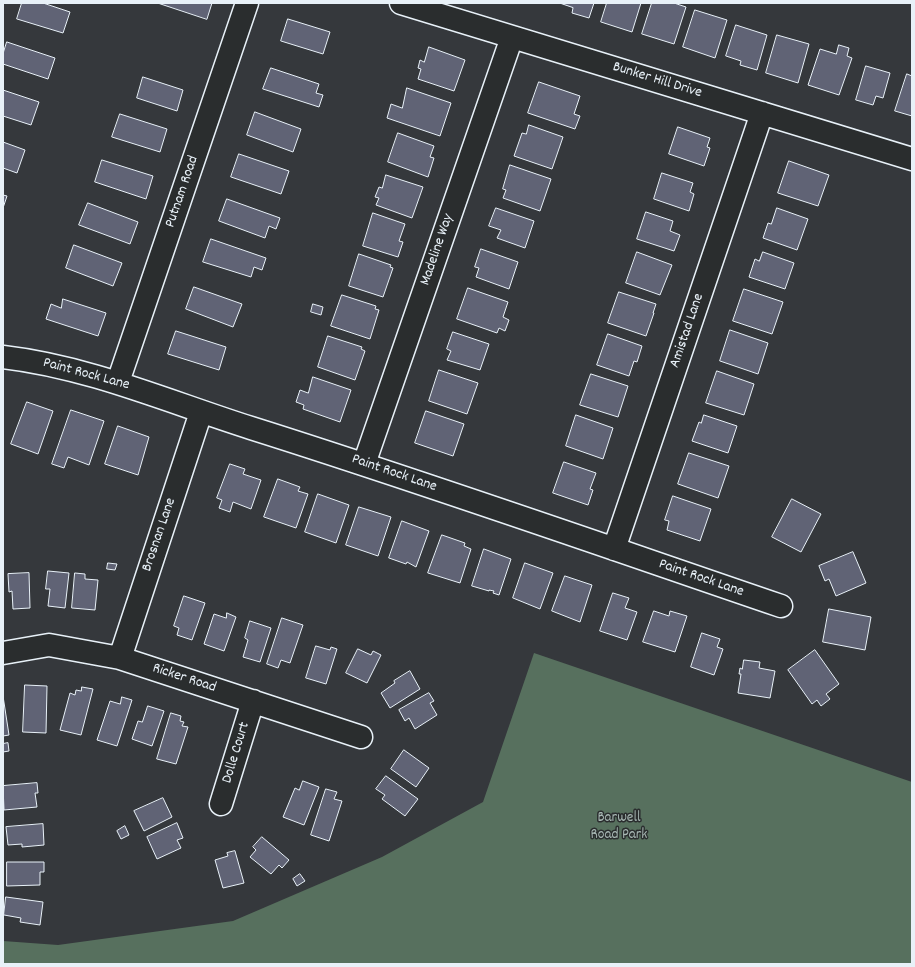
<!DOCTYPE html>
<style>
body{margin:0}
#map{position:relative;width:915px;height:967px;overflow:hidden;background:#35383c;font-family:Dekko,sans-serif}
canvas{display:block}
.frame{position:absolute;inset:0;border:4px solid #e8f1f8;pointer-events:none}
</style>
<div id="map">
<canvas width="915" height="967"></canvas>
<div class="frame"></div>
</div>
<script>
const c = document.querySelector('canvas').getContext('2d');
c.lineJoin = 'round';
function paint(path, color) {
  c.fillStyle = color;
  c.fill(path, 'evenodd');
}
function trace(path, color, width, dash) {
  c.strokeStyle = color;
  c.lineWidth = width;
  c.lineCap = dash ? 'butt' : 'round';
  c.setLineDash(dash || []);
  c.stroke(path);
}
function drawText(font, color, halo, rows, align = 'center') {
  c.font = font + ' Dekko,sans-serif';
  c.lineWidth = 3;
  c.setLineDash([]);
  c.textBaseline = 'middle';
  c.strokeStyle = halo;
  c.fillStyle = color;
  for (const [text, x, y, turn = 0] of rows) {
    c.save();
    c.translate(x, y);
    c.rotate((+turn || 0) * Math.PI / 180);
    c.textAlign = isNaN(turn) ? turn : align;
    if (halo) c.strokeText(text, 0, 0);
    c.fillText(text, 0, 0);
    c.restore();
  }
}
paint(new Path2D(`
 M534,653L912,782V964H3V941L58,945L233,921L382,857L483,802Z`), '#57705e');
const building = new Path2D(`
 M22,3H43L70,12L63,33L17,19Z
 M158,3H212L207,19Z
 M560,3H594L589,18L572,13L573,8Z
 M607,3H641L632,32L601,22Z
 M652,3H674L686,7L674,44L642,34Z
 M695,10L727,20L715,58L683,47Z
 M288,19L330,32L323,54L281,41Z
 M736,25L767,35L757,70L740,65L741,61L726,56Z
 M777,35L809,44L798,83L766,73Z
 M7,42L55,58L48,79L3,64V54Z
 M839,45L849,48L847,56L852,58L839,95L808,85L820,49L836,54Z
 M429,47L465,60L454,91L418,79L421,69L418,68L420,60L424,62Z
 M866,66L890,73L883,98L876,96L873,105L856,100Z
 M271,68L319,84L316,93L323,95L319,107L263,89Z
 M907,74L912,76V116L895,111Z
 M143,77L183,90L177,111L137,98Z
 M539,82L580,96L574,114L580,116L575,129L528,113Z
 M407,88L451,103L440,136L387,118L391,104L402,108Z
 M3,90L39,102L31,125L3,116Z
 M255,112L301,129L293,152L247,135Z
 M120,114L167,129L160,152L112,137Z
 M529,125L563,137L552,169L514,156L522,133L526,134Z
 M678,127L710,138L707,147L710,148L704,166L669,154Z
 M398,133L434,146L430,157L434,158L428,177L388,162Z
 M3,142L25,150L17,173L3,168Z
 M239,154L289,171L281,194L231,177Z
 M102,160L153,176L146,199L95,182Z
 M789,161L829,175L818,206L778,193Z
 M510,165L551,179L540,211L503,198L506,190L503,189Z
 M662,173L693,183L690,192L694,194L689,211L654,199Z
 M386,175L423,187L412,218L376,205L379,198L375,197L379,187L382,188Z
 M3,195L7,196L3,208Z
 M227,199L280,218L276,229L269,226L265,238L219,221Z
 M88,203L138,222L130,244L79,225Z
 M496,208L534,221L525,248L497,238L501,230L489,226Z
 M777,208L808,219L797,250L763,238L768,223L771,224Z
 M646,212L673,221L670,231L680,235L674,251L637,239Z
 M373,213L405,224L399,241L403,242L398,257L363,246Z
 M211,239L266,258L262,270L254,267L251,277L203,262Z
 M74,245L122,263L113,286L66,268Z
 M481,249L518,262L509,289L476,277L479,268L475,267Z
 M637,252L672,265L660,295L626,283Z
 M763,252L794,263L785,289L749,277L755,259L759,261Z
 M359,254L391,265L390,267L393,268L383,297L349,286Z
 M194,287L242,304L233,327L186,309Z
 M468,288L508,302L503,317L509,320L505,331L499,328L497,333L457,319Z
 M744,289L783,302L772,334L733,321Z
 M619,292L656,304L653,313H654L646,336L608,323Z
 M342,295L376,306L375,309L379,310L370,339L331,326Z
 M63,299L106,313L98,336L46,319L51,304L61,308Z
 M313,304L323,307L321,315L311,312Z
 M730,330L768,343L758,374L720,361Z
 M176,331L226,347L219,370L168,354Z
 M453,332L489,344L480,370L447,360L451,351L447,349Z
 M608,334L642,346L637,362L634,361L629,376L597,365Z
 M328,336L362,347L361,349L365,351L355,380L318,367Z
 M439,370L478,383L467,414L429,401Z
 M717,371L754,384L744,415L706,403Z
 M591,374L628,386L618,417L580,405Z
 M313,377L351,390L340,422L303,409L304,405L296,402L300,390L308,393Z
 M27,402L53,411L38,454L11,444Z
 M71,410L104,421L89,465L68,457L64,468L52,464Z
 M426,411L464,424L453,456L415,443Z
 M576,415L613,428L603,459L566,446Z
 M704,415L737,426L728,453L692,441L699,422L701,423Z
 M118,426L149,437L138,475L105,464Z
 M689,453L729,466L718,498L678,484Z
 M564,462L596,473L590,489L593,490L588,505L553,493Z
 M230,464L245,469L243,474L261,480L251,509L233,502L230,512L219,508L222,500L217,498Z
 M278,479L300,487L298,491L308,494L296,528L264,517Z
 M318,494L349,505L336,543L305,532Z
 M673,496L711,509L700,541L667,530L669,521L665,520Z
 M792,499L821,514L801,552L772,537Z
 M359,507L391,517L378,556L346,545Z
 M402,521L429,531L416,567L407,562L406,564L389,558Z
 M442,535L465,543L464,546L471,549L460,583L428,573Z
 M484,549L511,559L499,595L493,593L494,591L489,590V591L472,586Z
 M853,552L866,583L836,596L829,579L825,581L819,566Z
 M108,563L117,564L115,570L107,569Z
 M525,563L553,573L540,609L513,598Z
 M48,571L69,573L65,608L48,606L50,589H46Z
 M29,573L30,608L13,609L12,591L9,592L8,574Z
 M75,573L85,574V579L98,580L95,610L72,608Z
 M565,576L592,585L580,622L552,611Z
 M613,593L629,598L625,608L637,612L627,640L600,631Z
 M184,596L205,603L192,640L177,635L179,628L174,626Z
 M829,609L871,617L865,650L823,642Z
 M654,611L669,616L670,611L687,616L675,652L643,642Z
 M227,613L236,617L224,651L204,644L214,614L226,618Z
 M282,618L303,625L290,663L281,660L278,668L267,664Z
 M250,621L271,628L260,662L243,657L248,640L245,638Z
 M702,633L720,639L717,647L723,649L714,675L691,667Z
 M316,646L330,650L331,647L337,649L326,684L306,678Z
 M358,649L371,655L373,651L381,655L367,683L346,673Z
 M815,650L839,684L826,694L830,699L821,706L817,700L812,704L788,670Z
 M744,660L760,662L759,668L775,671L770,698L738,693L741,674H739L740,668L742,669Z
 M410,671L420,689L390,708L381,693L395,683L394,681Z
 M25,685L47,686L46,733L23,732Z
 M82,687L93,689L81,735L60,730L70,693L75,695L76,690L81,691Z
 M429,693L434,701L430,703L437,715L415,729L409,718L405,721L399,710Z
 M3,696L9,735L3,736Z
 M122,697L132,700L117,746L97,740L110,701L120,704Z
 M148,706L164,711L152,746L132,739L138,721L142,722Z
 M171,713L181,716L180,721L184,722L182,726L188,727L176,764L157,759Z
 M8,743L9,751L3,752V744Z
 M404,750L429,768L416,787L391,769Z
 M386,776L418,799L405,816L382,799L385,795L376,789Z
 M303,781L319,787L304,825L283,817L295,788L299,790Z
 M37,783L38,793H35L37,807L4,810L3,786Z
 M326,789L337,792L334,799L342,801L329,841L311,835Z
 M163,798L172,817L144,831L134,811Z
 M177,823L183,838L177,840L181,848L157,859L147,837Z
 M43,824L44,845L22,847V844L8,845L6,827Z
 M125,826L129,835L121,839L117,831Z
 M262,837L289,860L282,868L279,865L271,874L250,857L256,850L253,847Z
 M235,851L244,883L223,888L215,860L228,856L227,853Z
 M7,862H44V872H40V885L7,886Z
 M300,874L305,881L297,886L293,879Z
 M6,897L43,902L40,925L20,922L21,918L4,915Z`);
paint(building, '#606375');
trace(building, '#e8f1f8', 1);
const minor = new Path2D(`
 M401,3L912,159
 M3,357C89,367 169,402 251,428C429,484 605,546 781,606
 M118,382L247,3
 M364,464L512,37
 M614,549L762,113
 M3,653L49,645L120,658L361,737
 M120,658L201,412
 M221,804L253,701`);
trace(minor, '#e8f1f8', 25);
trace(minor, '#2a2d2e', 22);
drawText('15px', '#e8f1f8', '#2a2d2e', [
 ["Bunker Hill Drive",657,81,17],
 ["Putnam Road",183,192,-71],
 ["Madeline Way",438,250,-71],
 ["Amistad Lane",688,331,-71],
 ["Paint Rock Lane",86,375,15],
 ["Paint Rock Lane",394,474,19],
 ["Brosnan Lane",160,535,-71],
 ["Paint Rock Lane",701,579,19],
 ["Ricker Road",184,679,18],
 ["Dolle Court",237,753,-73]
]);
drawText('15px', '#a7b7b3', '#2a2d2e', [
 ["Barwell",619,819],
 ["Road Park",619,836]
]);
</script>
